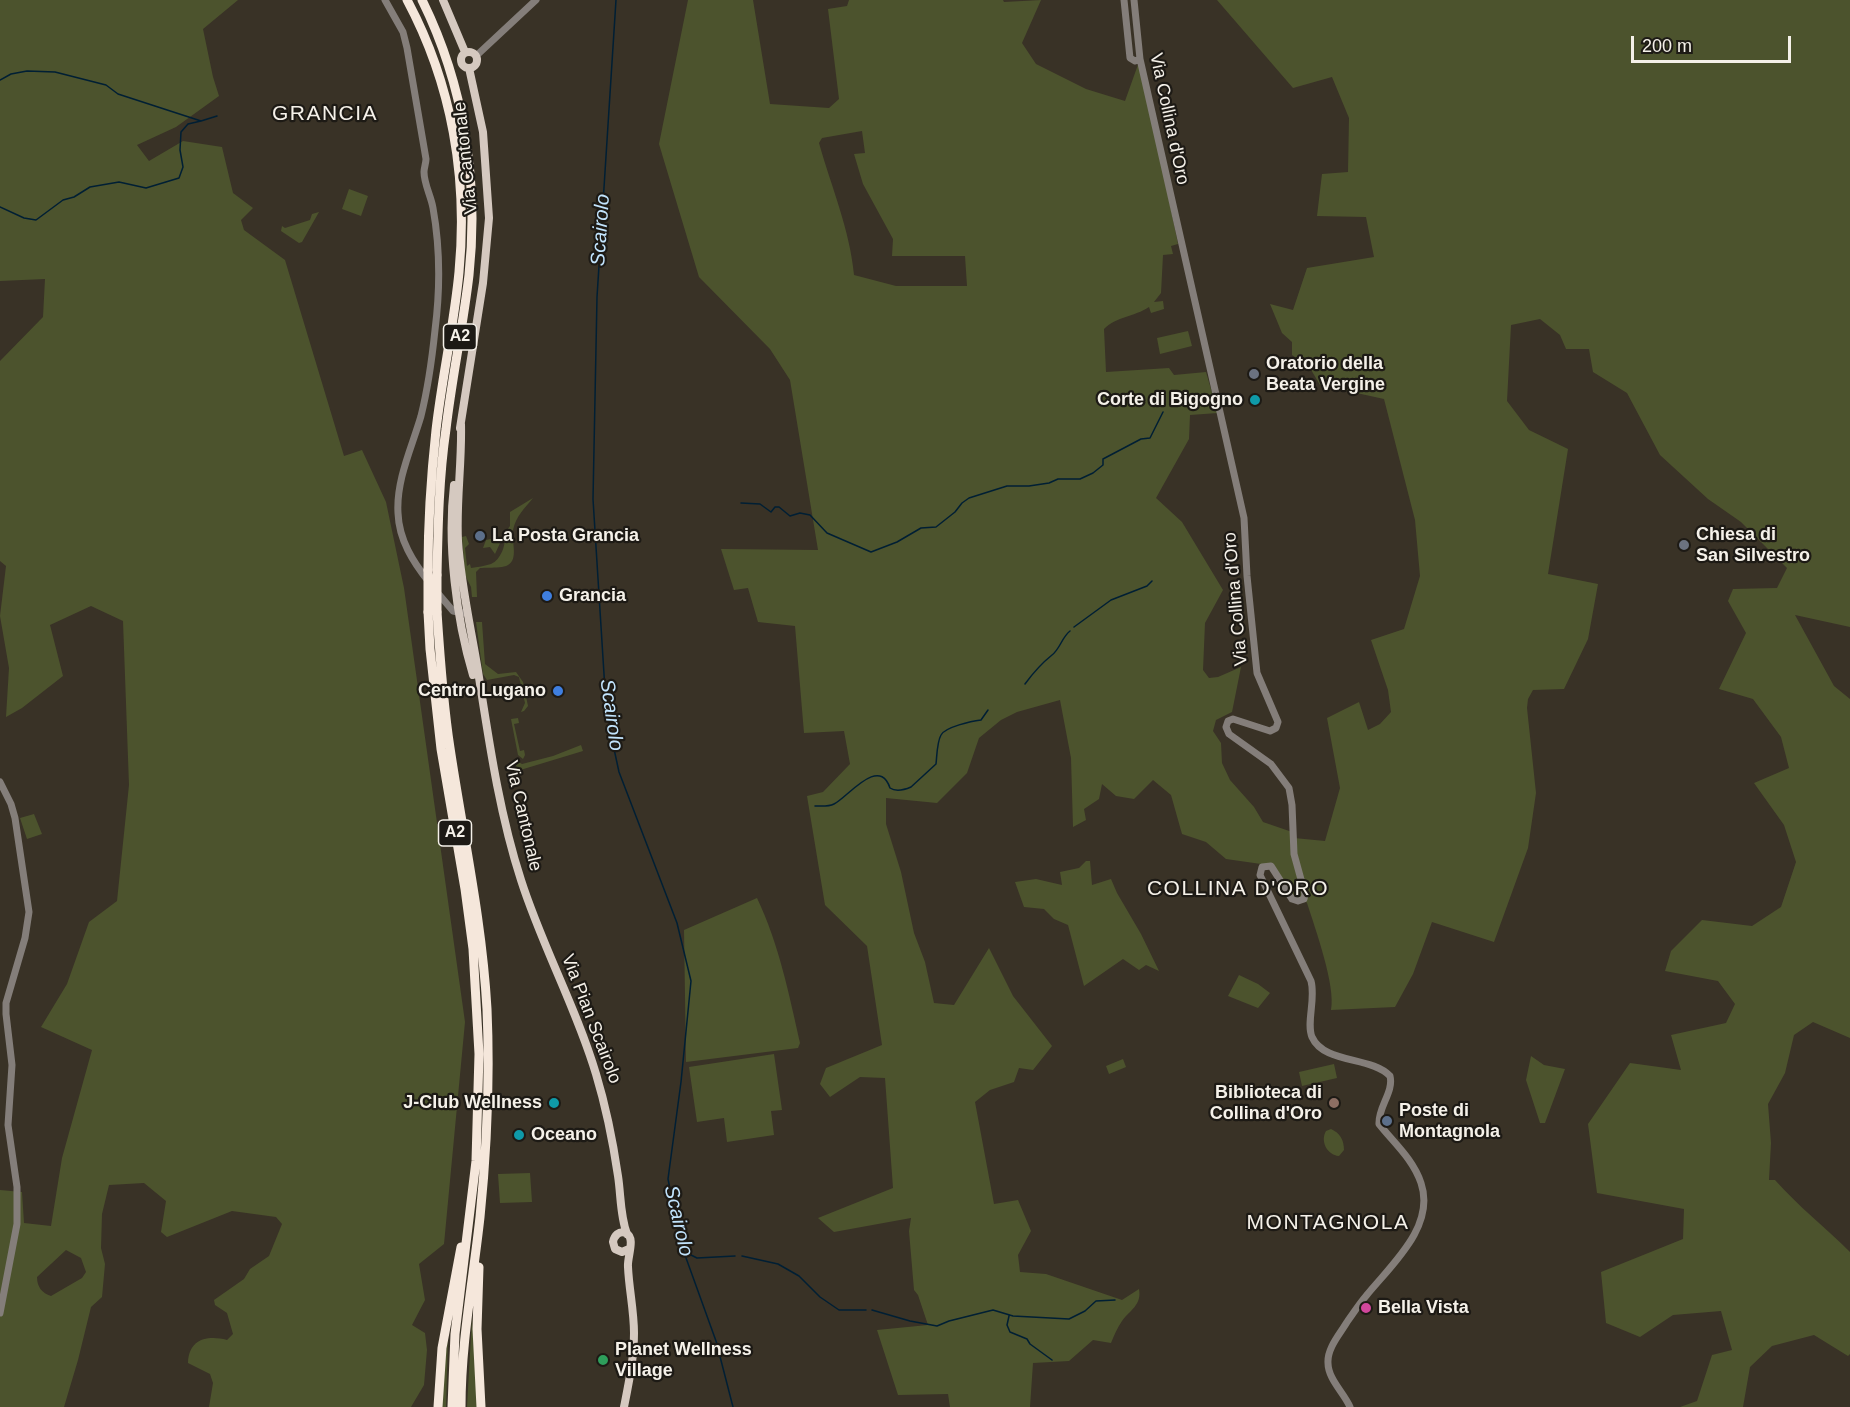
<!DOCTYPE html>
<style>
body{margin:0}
#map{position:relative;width:1850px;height:1407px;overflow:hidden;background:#393226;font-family:Arial,sans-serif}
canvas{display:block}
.scale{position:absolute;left:1631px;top:36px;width:160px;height:27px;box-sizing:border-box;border:3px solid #f5f1e9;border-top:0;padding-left:8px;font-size:18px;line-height:21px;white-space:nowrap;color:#f5f1e9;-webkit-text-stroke:4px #1d1a15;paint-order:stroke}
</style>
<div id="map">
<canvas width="1850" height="1407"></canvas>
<div class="scale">200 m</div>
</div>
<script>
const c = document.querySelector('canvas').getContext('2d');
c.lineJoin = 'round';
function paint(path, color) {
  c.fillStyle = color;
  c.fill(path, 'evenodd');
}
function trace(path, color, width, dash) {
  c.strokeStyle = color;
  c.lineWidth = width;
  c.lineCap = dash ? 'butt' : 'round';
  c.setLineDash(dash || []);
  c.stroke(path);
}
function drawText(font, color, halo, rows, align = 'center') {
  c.font = font + ' Arial,sans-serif';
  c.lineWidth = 4.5;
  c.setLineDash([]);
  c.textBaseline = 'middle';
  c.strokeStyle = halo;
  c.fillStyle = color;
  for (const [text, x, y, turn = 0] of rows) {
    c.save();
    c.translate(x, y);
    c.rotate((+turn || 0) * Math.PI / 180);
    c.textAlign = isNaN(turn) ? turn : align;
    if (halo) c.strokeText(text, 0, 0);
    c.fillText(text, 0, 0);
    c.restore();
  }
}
paint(new Path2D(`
 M0,0H238L203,29L213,77L219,96L176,127L137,145L149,161L183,141L222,147L233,193L253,208L241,220L244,230L285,260L344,456L362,450L386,502L404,588L465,1022L444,1244L419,1264L425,1300L412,1325L425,1333L427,1350L424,1385L411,1407H209L213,1383L210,1374L188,1363C189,1339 207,1335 227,1340L233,1334L227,1313L215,1305L214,1300L244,1279L250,1269L269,1256L282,1224L276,1217L232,1211L167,1237L161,1232L166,1201L144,1183L109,1185L102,1214L101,1248L105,1264L102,1297L91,1307L78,1360L64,1407H0V1190L22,1192L24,1223L51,1226L62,1158L92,1050L41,1027L67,984L89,922L117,901L129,785L123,621L91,606L50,625L63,676L22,708L6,717L9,668L0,616L6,566L0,561V361L43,317L45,279L0,281ZM66,1250L81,1258L86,1272L82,1278L51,1296C42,1293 37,1287 37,1277Z
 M688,0H753L770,104L829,108L839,99L828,9L847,6L849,0H1003L1004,2L1041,0L1022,43L1036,64L1086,89L1125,101L1140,59L1178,244L1171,246L1173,254L1163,255L1161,293L1154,302L1163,301L1164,309L1151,313L1149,307C1134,317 1117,316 1104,329L1106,372L1169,368L1174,375L1206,372L1218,413L1190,415L1189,439L1156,498L1182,522L1223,590L1205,623L1203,670L1209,678L1218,677L1241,667L1232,712L1216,720L1213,731L1221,743L1222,763L1230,780L1254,807L1263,822L1295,833L1294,838L1325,841L1340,788L1327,718L1359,702L1368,730L1380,724L1391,712L1388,690L1371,640L1404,629L1420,576L1415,520L1384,399L1320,385L1310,368L1292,355V342L1282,333L1270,304L1293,310L1307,268L1374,257L1366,217L1317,216L1322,174L1348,172L1349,118L1332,77L1293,88L1217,0H1850V627L1795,615L1834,686L1850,699V1038L1813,1022L1794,1035L1785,1073L1768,1104L1771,1143L1769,1180H1775C1798,1206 1826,1228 1850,1252V1354L1848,1356L1814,1335L1772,1346L1750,1367L1743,1407H1680L1697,1401L1712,1355L1732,1350L1721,1311L1673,1315L1640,1337L1606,1323L1601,1272L1683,1239L1684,1209L1597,1193L1588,1124L1630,1063L1681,1070L1671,1035L1726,1023L1735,1004L1718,981L1665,971L1671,951L1702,920L1752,926L1781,907L1796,862L1784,825L1754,783L1789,768L1781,737L1753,699L1719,689L1746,633L1728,601L1733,589L1777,588L1787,568L1741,522L1708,499L1660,455L1627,393L1593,372L1589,349H1566L1560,335L1540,319L1511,325L1507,401L1529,430L1568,449L1548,574L1598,584L1588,639L1564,689L1533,690L1528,699L1527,708L1536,793L1528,848L1494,942L1432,922L1413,974L1395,1007L1331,1010C1336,986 1315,928 1307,903L1304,899L1298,901L1268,865L1226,859L1206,842L1182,834L1171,795L1153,780L1134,799L1116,796L1102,784L1099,799L1084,809L1086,820L1073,827L1071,758L1060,700L1017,712L1001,720L979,738L967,773L937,803L886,798V824L901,872L914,933L925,962L934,1003L954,1005L989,948L1013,996L1052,1046L1033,1070L1019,1068L1014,1082L990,1090L975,1102L994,1204L1018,1200L1031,1231L1018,1255L1020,1272L1046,1274L1122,1300L1139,1289C1142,1305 1130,1310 1122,1321C1117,1328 1114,1336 1111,1343L1093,1340L1069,1361L1033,1363L1030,1407H950L948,1394L898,1395L877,1330L928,1325L918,1295L914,1290L909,1231L911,1218L834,1232L818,1218L893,1188L885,1078L860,1077L830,1097L820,1084L826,1068L882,1045L867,946L825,905L807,796L823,792L850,764L844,731L804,733L795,626L758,622L748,588L734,590L721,549L818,550L790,380L770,349L699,277L659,144ZM862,131L865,153L854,154L863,184L893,239L892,256H965L967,286H896L854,275C850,230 831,186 819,143L822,138Z
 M349,189L368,196L361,216L342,209Z
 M319,212L302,242L299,243L281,231L282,226L285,228L310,220L312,214Z
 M1188,331L1192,346L1160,354L1157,338Z
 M533,498C525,508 516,516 513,530C511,540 519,559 508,565C501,569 488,567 480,568L476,572L477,597H472L471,587L465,575L462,537L466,536L469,544L465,548L467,566L470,564L471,568C477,567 485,566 491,564C501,560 507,543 504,534L510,526V512Z
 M500,537L501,541L495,554L490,547L483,548L486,540Z
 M476,622H482L485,664L498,674L516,672L523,682L528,706L524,711L521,712L525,703L519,677L514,675L487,680L483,674Z
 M518,718L519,723L514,724L520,751L524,750L525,755L523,759L518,755L511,719Z
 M581,745L583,751L517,771L515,760L522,764L553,756Z
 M34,814L42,834L27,839L20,818Z
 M1086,861H1090L1092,885L1111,879L1117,893L1141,934L1159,971L1146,965L1139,970L1123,959L1084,986L1068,925L1054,919L1044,909L1024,907L1015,882L1036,879L1062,885L1060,872L1079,868Z
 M757,898C779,944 789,994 800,1043L798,1048L686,1062L684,930Z
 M1239,975L1258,984L1270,993L1258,1008L1228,996Z
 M774,1054L782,1110L771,1111L774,1135L727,1142L724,1118L697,1122L689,1067Z
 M1531,1056L1544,1065L1565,1069L1545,1123H1540L1526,1080Z
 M1123,1059L1126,1067L1109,1074L1106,1066Z
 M1334,1064L1337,1078L1302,1086L1299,1072Z
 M1331,1129C1340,1133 1344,1140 1344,1150L1339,1156C1327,1155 1320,1141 1326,1131Z
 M530,1173L532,1202L500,1203L498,1174Z
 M472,1318L478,1407H467Z
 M448,1338L446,1407H441L443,1373Z`), '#4c532d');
trace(new Path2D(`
 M616,0L597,297L593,499L605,690L611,735L619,772L677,923L691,981L681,1082L668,1179L681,1244L716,1341L733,1407
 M0,80L11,74L27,71L55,72L106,85L118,94L201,121L217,116
 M0,207L24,218L36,220L63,200L74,197L90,187L119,182L146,188L179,178L183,167L180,150L181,132L188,124L201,121
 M741,503L760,504L771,512L775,507H779L790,516L800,513L810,515L827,533L871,552L897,542L921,528L936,527L955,512L962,503L969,498L1007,486H1029L1049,483L1058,479H1080L1093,473L1103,465V459L1141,439L1150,438L1163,412
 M1074,627L1111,600L1147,586L1152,581
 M1025,684C1033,673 1042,663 1052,655C1060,649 1062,637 1070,631
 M815,806C821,806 828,807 834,804C847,798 879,755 890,788C896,792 904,790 911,787L936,764C937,755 937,742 941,735C945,727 972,721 981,720L988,710
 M689,1254L697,1258L735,1256
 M742,1256L778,1264L799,1276L820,1297L839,1310H866
 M872,1310L910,1321L937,1326L949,1321L993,1310L1013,1316L1069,1319L1085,1311L1096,1301L1115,1300
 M1009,1316L1007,1325L1010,1332L1027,1339L1030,1344L1052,1360`), '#001f34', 1.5);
trace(new Path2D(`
 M385,0L403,32L407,48L426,159C426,163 424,168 424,172C424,184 431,196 433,208C440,247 440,291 435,330C432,359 428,388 421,416C412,447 396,480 398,513C399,540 413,562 429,582
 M1124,0L1130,58L1135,61L1140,59
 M1134,0L1140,59L1244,518L1247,576L1257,673L1278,722L1276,728L1270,731L1233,719L1228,721L1226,727L1229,734L1271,764L1289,788L1292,805L1294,854L1305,894L1304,899L1298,901L1292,899L1271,866L1262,867L1260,875L1311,981C1316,999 1306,1023 1312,1037C1324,1064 1371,1056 1390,1076C1394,1092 1378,1107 1379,1124C1394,1143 1413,1159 1421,1183C1436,1227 1390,1266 1366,1296C1359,1304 1353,1314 1347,1322C1340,1334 1327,1348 1328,1363C1328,1379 1344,1393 1350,1407
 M476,56L536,0
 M436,591L453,611L463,613
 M0,782L11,804L15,818L29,912L25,938L6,1003V1014L12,1065L8,1125L17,1187V1224L0,1313`), '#847e7a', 7);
trace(new Path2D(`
 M443,0L465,52
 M461 60a8 8 0 1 1 16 0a8 8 0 1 1-16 0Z
 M461,424C462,463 456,502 458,541C461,586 471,628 478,671C489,741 499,812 521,880C542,946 576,1007 596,1074C606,1107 613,1142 618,1176C621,1195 620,1216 627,1234
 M460,428L483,283L489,218L483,132L469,68
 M454,485C447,544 456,618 473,675
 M624,1407C629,1382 634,1358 634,1333C634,1311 629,1289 628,1267C627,1257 636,1238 626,1233C619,1230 614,1236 613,1242L615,1249L622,1252L629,1249`), '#d5c9c0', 8);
trace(new Path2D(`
 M407,0C452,84 468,178 459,272C454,325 442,377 436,430C431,476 428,523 428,570
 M422,0C464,85 479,181 469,275C463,327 452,377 446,429C439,477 438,526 437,575
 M428,612L430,649L441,749L465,889L473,949L479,1054L476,1161L455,1334L452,1407
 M437,612C440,658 443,703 450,748C463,835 482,920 487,1009C490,1078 487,1148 480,1217C473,1281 461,1343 461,1407
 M479,1267L477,1329L481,1407
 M438,1407L442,1348L461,1247`), '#f5e7db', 9);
trace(new Path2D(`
 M428,570V612
 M437,575V612`), '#f5e7db', 9);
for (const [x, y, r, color] of [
 [1254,374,6,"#6b7280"],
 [1255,400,6,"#0f9aa8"],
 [480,536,6,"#5c6f8a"],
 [1684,545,6,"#6b7280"],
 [547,596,6,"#3f7fe0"],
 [558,691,6,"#3f7fe0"],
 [554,1103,6,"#0f9aa8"],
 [1334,1103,6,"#8d6e63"],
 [1387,1121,6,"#5c6f8a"],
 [519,1135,6,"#0f9aa8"],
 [1366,1308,6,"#d1479c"],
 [603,1360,6,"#2e9e5b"]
]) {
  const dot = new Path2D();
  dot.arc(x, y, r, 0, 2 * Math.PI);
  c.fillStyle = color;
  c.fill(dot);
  trace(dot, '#1d1a15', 2);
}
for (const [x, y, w] of [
 [460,337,33],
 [455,833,33]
]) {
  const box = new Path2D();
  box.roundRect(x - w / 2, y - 13, w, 26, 4.5);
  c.fillStyle = '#1d1a15';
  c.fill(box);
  trace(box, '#f5f1e9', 1.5);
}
drawText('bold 16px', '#f5f1e9', null, [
 ["A2",460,337],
 ["A2",455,833]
]);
drawText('18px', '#f5f1e9', '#1d1a15', [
 ["Via Collina d'Oro",1169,119,78],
 ["Via Cantonale",466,158,-96],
 ["Via Collina d'Oro",1236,599,-95],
 ["Via Cantonale",523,816,77],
 ["Via Pian Scairolo",591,1019,69]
]);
drawText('bold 18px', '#f5f1e9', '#1d1a15', [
 ["Oratorio della",1266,364],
 ["Beata Vergine",1266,385],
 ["Corte di Bigogno",1243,400,"right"],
 ["Chiesa di",1696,535],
 ["San Silvestro",1696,556],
 ["La Posta Grancia",492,536],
 ["Grancia",559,596],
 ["Centro Lugano",546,691,"right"],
 ["Biblioteca di",1322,1093,"right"],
 ["Collina d'Oro",1322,1114,"right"],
 ["J-Club Wellness",542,1103,"right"],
 ["Poste di",1399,1111],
 ["Montagnola",1399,1132],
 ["Oceano",531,1135],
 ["Bella Vista",1378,1308],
 ["Planet Wellness",615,1350],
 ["Village",615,1371]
], 'left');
drawText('italic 20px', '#c2e4fd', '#1d1a15', [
 ["Scairolo",601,230,-86],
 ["Scairolo",611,715,82],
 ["Scairolo",678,1221,77]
]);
c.letterSpacing = '1.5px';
drawText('21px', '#f5f1e9', '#1d1a15', [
 ["GRANCIA",325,114],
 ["COLLINA D'ORO",1238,889],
 ["MONTAGNOLA",1328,1223]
]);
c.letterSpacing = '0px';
</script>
